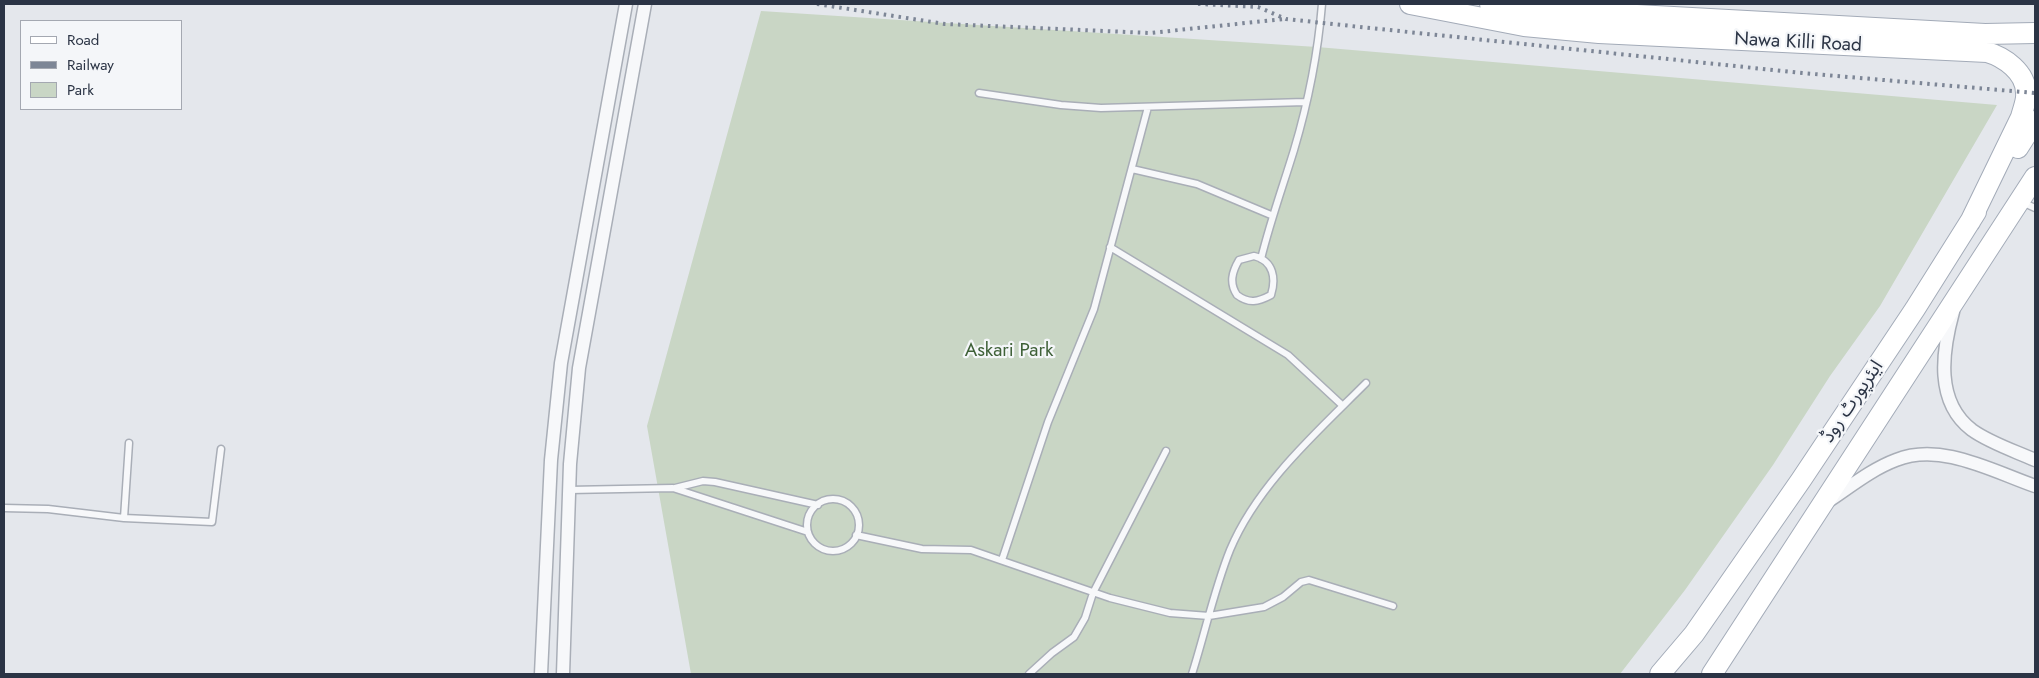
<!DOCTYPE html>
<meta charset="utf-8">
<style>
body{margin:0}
#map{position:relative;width:2039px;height:678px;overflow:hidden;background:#e4e7ec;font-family:Jost,sans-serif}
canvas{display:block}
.frame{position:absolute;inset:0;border:5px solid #2b3445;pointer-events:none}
.legend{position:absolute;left:20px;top:20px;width:162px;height:90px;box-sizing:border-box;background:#f4f6f9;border:1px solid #a4a8b1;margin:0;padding:6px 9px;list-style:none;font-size:15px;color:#2b3445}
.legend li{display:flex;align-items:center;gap:10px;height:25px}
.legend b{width:25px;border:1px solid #a4a8b1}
</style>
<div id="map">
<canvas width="2039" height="678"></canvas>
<div class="frame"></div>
<ul class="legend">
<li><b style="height:6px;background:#fff"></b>Road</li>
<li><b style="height:6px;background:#7d8696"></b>Railway</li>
<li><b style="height:14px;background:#c9d6c5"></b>Park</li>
</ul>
</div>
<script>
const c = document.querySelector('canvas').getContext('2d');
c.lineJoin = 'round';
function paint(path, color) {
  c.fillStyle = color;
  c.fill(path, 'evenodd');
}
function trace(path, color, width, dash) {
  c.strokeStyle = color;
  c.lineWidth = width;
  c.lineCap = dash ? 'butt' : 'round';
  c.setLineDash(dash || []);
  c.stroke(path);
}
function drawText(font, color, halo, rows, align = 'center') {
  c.font = font + ' Jost,"Noto Sans Arabic",sans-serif';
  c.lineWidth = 4.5;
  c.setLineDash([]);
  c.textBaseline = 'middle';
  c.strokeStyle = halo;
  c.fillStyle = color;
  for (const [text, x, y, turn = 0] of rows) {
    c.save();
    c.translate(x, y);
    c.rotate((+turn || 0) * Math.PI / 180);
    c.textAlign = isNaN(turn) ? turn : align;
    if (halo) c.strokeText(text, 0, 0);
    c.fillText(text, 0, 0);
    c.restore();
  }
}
paint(new Path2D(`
 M761,11L1317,47L1997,105L1880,306L1830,376L1773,465L1685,590L1620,674H691L647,426Z`), '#c9d6c5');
const lane = new Path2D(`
 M979,93L1061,105L1101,108L1305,102
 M1132,169L1197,184L1271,215
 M2022,202L2035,208
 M1110,247L1288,355L1343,406
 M1254,256C1274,261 1276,279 1271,295C1258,302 1249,304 1237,295C1229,283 1232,272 1239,260Z
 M1261,259C1270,222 1283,186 1294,150C1308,103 1318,52 1322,4
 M675,488L703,481L715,482L818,505
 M569,490L673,488L808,532
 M807 525a26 26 0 1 1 52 0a26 26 0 1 1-52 0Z
 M4,508L48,509L124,518L212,522L221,449
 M124,518L129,443
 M856,535L922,549L971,550L1110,598L1170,613L1209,616L1264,607L1283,597L1301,582L1309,580L1393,606
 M1002,560L1048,422L1094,309L1148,107
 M1029,674L1052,653L1074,637L1085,618L1093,593L1166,451
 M1192,674C1205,633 1214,590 1230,550C1257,485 1317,432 1366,383`);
const street = new Path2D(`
 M1953,312C1942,352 1935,402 1972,430C1990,443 2015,451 2035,460
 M1830,500C1851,486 1872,469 1896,460C1941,442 1992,471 2035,486
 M541,674L551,460L561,363L626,4
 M563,674L570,464L579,368L645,4`);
const primary = new Path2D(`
 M1410,4L1524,26L1599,33L1987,52C2004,57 2026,72 2026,93C2027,100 2023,109 2021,117L1970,222
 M1490,4L1527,9L1985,34L2035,33
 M2018,148L2035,121
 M1660,674L1694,634L1801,480L1915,309L1976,212
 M1712,674L2035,177`);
trace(lane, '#a9aeb7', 9);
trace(street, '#a9aeb7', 15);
trace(primary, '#a3abb8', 22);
trace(lane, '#f7f8fa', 6);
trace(street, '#f7f8fa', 12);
trace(primary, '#fff', 20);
trace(new Path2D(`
 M817,4L945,24L1150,33L1284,19
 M1198,4L1258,7L1286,19L1370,28L1802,73L2035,93`), '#7d8696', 4, [2.5, 5]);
drawText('19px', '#2b3445', '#f4f6f9', [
 ["Nawa Killi Road",1798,43,3],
 ["ایئرپورٹ روڈ",1853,402,-56]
]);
drawText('19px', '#3f6138', '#f4f6f9', [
 ["Askari Park",1009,351]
]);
</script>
